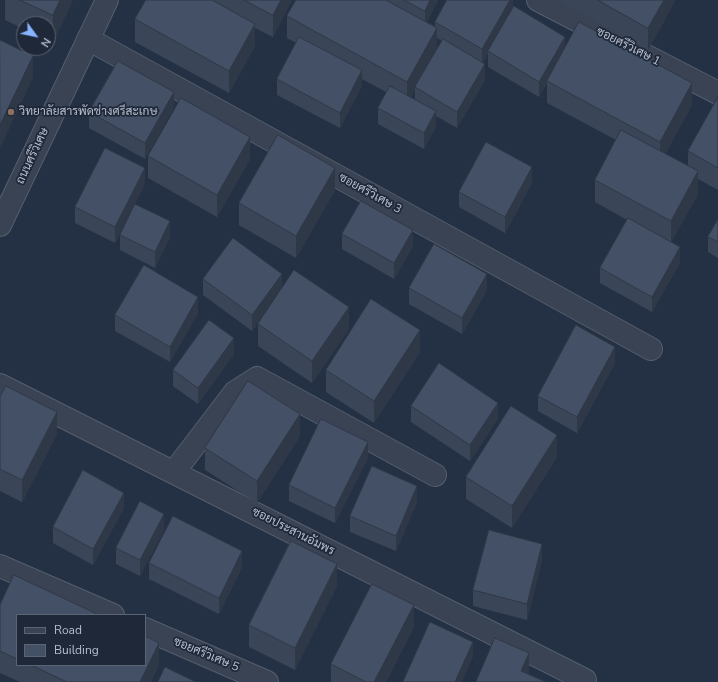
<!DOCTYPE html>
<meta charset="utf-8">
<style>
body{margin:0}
#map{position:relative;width:718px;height:682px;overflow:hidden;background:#243144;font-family:"Nunito Sans",sans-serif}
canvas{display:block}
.legend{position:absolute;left:16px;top:614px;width:130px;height:52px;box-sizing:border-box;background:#1e2838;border:1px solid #5b6474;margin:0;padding:5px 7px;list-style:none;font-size:12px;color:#b6becd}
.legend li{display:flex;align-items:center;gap:8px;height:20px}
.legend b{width:20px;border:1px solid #5b6474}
.north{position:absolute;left:16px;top:16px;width:40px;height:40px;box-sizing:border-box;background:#1e2838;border:1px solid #5b6474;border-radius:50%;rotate:123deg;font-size:11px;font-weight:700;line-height:16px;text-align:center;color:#b6becd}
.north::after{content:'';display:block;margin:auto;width:14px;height:18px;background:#89b2ff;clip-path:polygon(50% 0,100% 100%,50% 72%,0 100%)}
</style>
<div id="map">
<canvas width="718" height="682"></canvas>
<ul class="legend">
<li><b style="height:5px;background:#394353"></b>Road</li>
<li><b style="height:11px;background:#435066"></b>Building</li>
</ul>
<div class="north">N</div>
</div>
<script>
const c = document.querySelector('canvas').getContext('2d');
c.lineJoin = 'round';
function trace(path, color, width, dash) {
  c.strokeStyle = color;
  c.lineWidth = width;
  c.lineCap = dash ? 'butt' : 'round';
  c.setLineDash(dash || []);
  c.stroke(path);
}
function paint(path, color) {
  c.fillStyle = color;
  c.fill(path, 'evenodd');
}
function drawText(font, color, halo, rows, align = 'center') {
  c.font = font + ' "Nunito Sans",Sarabun,sans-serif';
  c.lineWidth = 3.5;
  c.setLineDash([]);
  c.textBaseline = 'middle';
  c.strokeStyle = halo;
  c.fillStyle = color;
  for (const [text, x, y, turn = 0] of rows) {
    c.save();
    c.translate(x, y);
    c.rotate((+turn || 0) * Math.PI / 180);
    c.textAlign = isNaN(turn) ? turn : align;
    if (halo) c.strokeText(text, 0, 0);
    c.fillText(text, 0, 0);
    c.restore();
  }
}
const minor = new Path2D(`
 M538,0L718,93
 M88,39L651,349
 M0,225L107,0
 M0,385L585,680
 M174,472L235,392L257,378L435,475
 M0,566L113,615
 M145,629L267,682`);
trace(minor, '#545e6d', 24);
trace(minor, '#394353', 22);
paint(new Path2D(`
 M5,0H73L53,42L48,40V24H24V29L5,20Z
 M146,0H292L273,37L255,28V46L229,93L135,42V19Z
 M296,0H438L427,22L435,26V22L513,0V9L565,47L692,105L665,154L688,166V151L718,97V190L698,179V194L671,242L680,263L652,312L600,283V268L627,220L595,202V180L616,140L547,103V83L539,97L488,67V54L483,63L485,80L457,128L436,116V127L424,149L378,124V108L386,92L362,79V86L340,128L277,95V79L296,43L287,38V16ZM437,38L442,41L437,50ZM415,90V99L411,97Z
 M557,0H675V1L648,50Z
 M174,107L145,159L89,128V112Z
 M148,156L250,159L217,217L148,178Z
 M532,183L505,233L459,207V192Z
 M145,184L115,243L75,223V207Z
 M335,190L296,258L239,225V203Z
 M718,219V258L708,252V237Z
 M342,234L413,246L394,279L342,249Z
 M120,235L170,237L155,268L120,250Z
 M203,279L282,288L349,329L312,383L258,346V324L267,310L252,331L203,295Z
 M409,288L487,290L462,334L409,304Z
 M198,313L170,362L115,331V315Z
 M420,352L374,423L326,392V370Z
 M234,354L198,404L173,386V370Z
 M615,363L577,433L538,411V396Z
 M0,397L57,434L22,502L0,491Z
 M411,406L498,419L470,461L411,422Z
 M300,436L257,503L205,470V448Z
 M557,457L512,528L466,499V477Z
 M368,458L335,523L289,501V485Z
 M417,502L396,551L350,532V516Z
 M124,508L93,565L53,543V527Z
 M164,530L140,576L116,564V548Z
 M542,560L527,620L473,606V590Z
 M149,563L242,567L219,614L149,579Z
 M337,586L295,670L249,647V625Z
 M0,605L17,615V665H159L151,682H20L0,673Z
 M414,627L386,682H331V664Z`), '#3a4558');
paint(new Path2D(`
 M60,0H73L53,42V15Z
 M281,0H292L273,37V15Z
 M430,0H438L425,26V11Z
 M510,0H513V11L488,51V54L482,65V49Z
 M664,0H675V1L648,50V28Z
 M255,24V46L229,93V71Z
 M437,28V50L415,87V90L407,104V82Z
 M565,37V52L547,81V83L539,97V82Z
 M33,56V78L0,148V125Z
 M485,64V80L457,128V112Z
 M362,70V86L340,128V113Z
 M692,83V105L660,164V142Z
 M174,92V107L145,159V143Z
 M436,111V127L424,149V133Z
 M250,137V159L217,217V195Z
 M532,167V183L505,233V217Z
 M145,168V184L115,243V227Z
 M335,168V190L296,258V236Z
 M698,171V194L671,243V221Z
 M170,221V237L155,268V252Z
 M413,230V246L394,279V263Z
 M680,247V263L652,312V297Z
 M282,274V289L252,331V315Z
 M487,274V290L462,334V318Z
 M198,297V313L170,362V347Z
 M349,307V329L312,383V361Z
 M420,330V352L374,423V401Z
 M234,338V354L198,404V388Z
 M615,347V363L577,433V417Z
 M498,403V419L470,461V445Z
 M57,412V434L22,502V480Z
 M300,414V436L257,503V481Z
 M557,435V457L512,528V506Z
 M368,442V458L335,523V508Z
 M417,486V502L396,551V536Z
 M124,493V508L93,565V549Z
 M164,514V530L140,576V560Z
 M542,544V560L527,620V604Z
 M242,551V567L219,614V598Z
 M337,564V586L295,670V648Z
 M414,605V627L386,682H374Z
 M473,642V657L462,682H455Z
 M159,643V665L151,682H140Z
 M529,653V675L521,671Z`), '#2f3847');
const building = new Path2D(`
 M20,0H60L53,15Z
 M146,0H212L255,24L229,71L135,19Z
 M244,0H281L273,15Z
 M296,0H386L437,28L407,82L287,16Z
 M404,0H430L425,11Z
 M447,0H510L482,49L435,22Z
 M598,0H664L648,28Z
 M514,6L565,37L539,82L488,51Z
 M579,22L692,83L660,142L547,81Z
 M299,37L362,70L340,113L277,79Z
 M443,39L485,64L457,112L415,87Z
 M0,40L33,56L0,125Z
 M118,61L174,92L145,143L89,112Z
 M390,86L436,111L424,133L378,108Z
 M718,97V168L688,151Z
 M181,98L250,137L217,195L148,156Z
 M621,130L698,171L671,221L595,180Z
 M278,135L335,168L296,236L239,203Z
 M486,142L532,167L505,217L459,192Z
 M105,148L145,168L115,227L75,207Z
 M361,201L413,230L394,263L342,234Z
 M135,204L170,221L155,252L120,235Z
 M628,218L680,247L652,297L600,268Z
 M718,219V242L708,237Z
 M233,238L282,274L252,315L203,279Z
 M434,244L487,274L462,318L409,288Z
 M144,265L198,297L170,347L115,315Z
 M294,270L349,307L312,361L258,324Z
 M371,299L420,330L374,401L326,370Z
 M209,320L234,338L198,388L173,370Z
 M576,325L615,347L577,417L538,396Z
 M439,363L498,403L470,445L411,406Z
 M248,381L300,414L257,481L205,448Z
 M6,386L57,412L22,480L0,469V397Z
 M511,406L557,435L512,506L466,477Z
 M321,419L368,442L335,508L289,485Z
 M372,466L417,486L396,536L350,516Z
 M83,470L124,493L93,549L53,527Z
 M140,501L164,514L140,560L116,548Z
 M173,516L242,551L219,598L149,563Z
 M489,530L542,544L527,604L473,590Z
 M291,541L337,564L295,648L249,625Z
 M14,575L99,615H17V659L0,651V605Z
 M372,584L414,605L374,682H366L331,664Z
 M430,622L473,642L455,682H403Z
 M145,636L159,643L140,682H67L31,665H145Z
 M495,638L529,653L521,671L546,682H476Z
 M165,667L196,682H158Z`);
paint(building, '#435066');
trace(building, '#2f3847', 1);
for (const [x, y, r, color] of [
 [11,112,4,"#8d6e63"]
]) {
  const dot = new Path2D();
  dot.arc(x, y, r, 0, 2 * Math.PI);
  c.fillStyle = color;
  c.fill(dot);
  trace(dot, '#1e2838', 1.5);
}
drawText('12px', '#b6becd', '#1e2838', [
 ["ซอยศรีวิเศษ 1",628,47,27],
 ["ถนนศรีวิเศษ",33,156,-65],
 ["ซอยศรีวิเศษ 3",370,194,29],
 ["ซอยประสานอัมพร",293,532,27],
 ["ซอยศรีวิเศษ 5",206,655,23]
]);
drawText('12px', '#b6becd', '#1e2838', [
 ["วิทยาลัยสารพัดช่างศรีสะเกษ",19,112]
], 'left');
</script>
